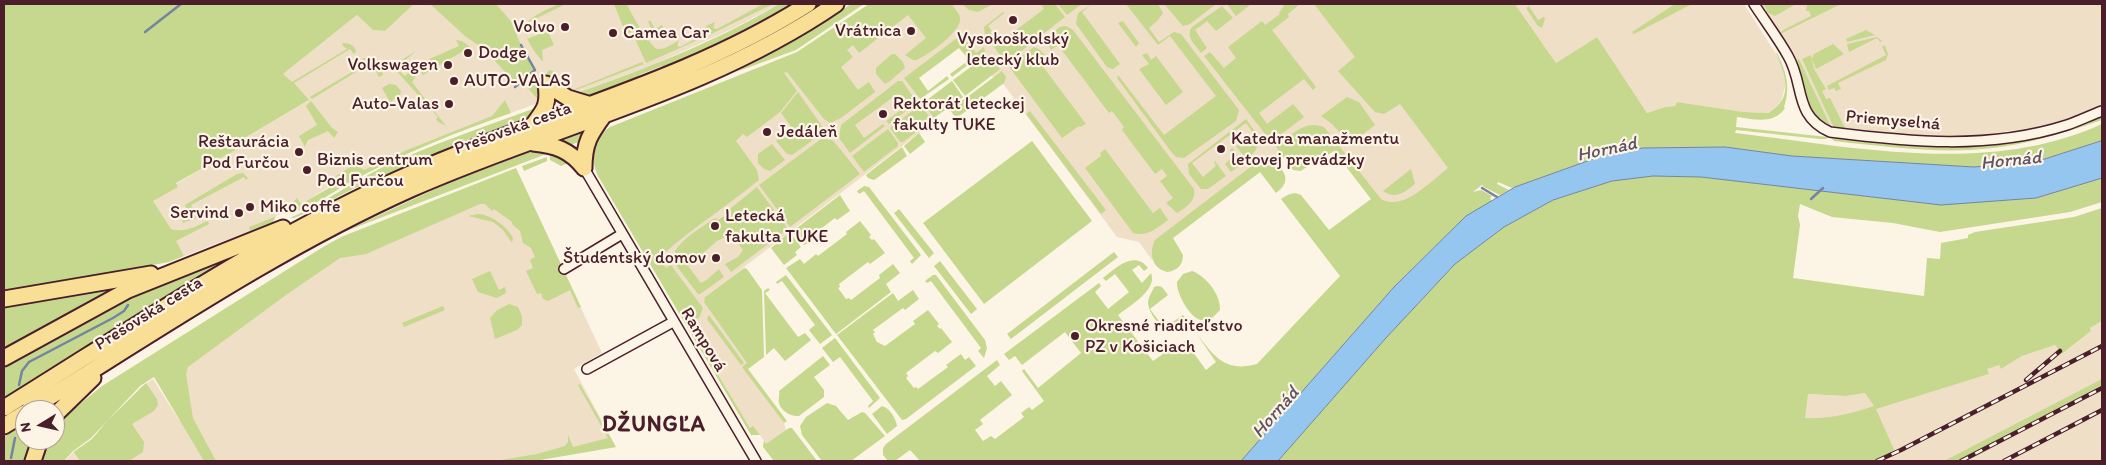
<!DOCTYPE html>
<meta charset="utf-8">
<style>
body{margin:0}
#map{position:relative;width:2106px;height:465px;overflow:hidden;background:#fcf5e5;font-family:Itim,sans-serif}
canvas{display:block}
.frame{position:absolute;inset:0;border:5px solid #4a1f2b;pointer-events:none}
.north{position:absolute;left:15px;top:400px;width:50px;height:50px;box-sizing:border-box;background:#fcf5e5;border:1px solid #b59f9b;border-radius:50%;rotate:261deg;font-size:14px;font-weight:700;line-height:20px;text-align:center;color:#4a1f2b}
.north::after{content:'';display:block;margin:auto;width:18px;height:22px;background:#4a1f2b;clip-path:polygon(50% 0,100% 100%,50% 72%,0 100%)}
</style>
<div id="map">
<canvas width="2106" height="465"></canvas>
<div class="frame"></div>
<div class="north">N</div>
</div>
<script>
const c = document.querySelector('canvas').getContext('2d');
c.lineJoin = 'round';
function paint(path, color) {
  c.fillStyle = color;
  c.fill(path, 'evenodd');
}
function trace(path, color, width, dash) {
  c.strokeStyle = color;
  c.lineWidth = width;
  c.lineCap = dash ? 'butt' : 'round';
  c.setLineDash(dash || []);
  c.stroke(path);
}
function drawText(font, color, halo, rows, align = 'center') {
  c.font = font + ' Itim,sans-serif';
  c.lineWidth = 4.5;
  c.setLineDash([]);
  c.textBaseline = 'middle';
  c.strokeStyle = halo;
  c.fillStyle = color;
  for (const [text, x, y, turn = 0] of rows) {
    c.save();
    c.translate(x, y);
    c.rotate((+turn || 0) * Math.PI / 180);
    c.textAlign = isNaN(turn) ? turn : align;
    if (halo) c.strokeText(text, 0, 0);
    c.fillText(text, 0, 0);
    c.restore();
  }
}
paint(new Path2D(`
 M414,4H779L734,28L653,65L571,95L566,93L452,134L366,172L361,168H359L295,208L249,227L250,231L184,256L150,199L238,148L236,143L308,101L279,77L357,15L373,30L385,31Z
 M875,4H1316L1455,169L1394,228L1317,129L1173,238L1168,247L1152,260L1139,242L1117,237L1001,81L988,74L963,39L907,81L936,120L705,297L750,363L744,368L784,423L787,433L763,447L764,441L760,435H754L593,162L597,141L604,131L620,123L735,92Z
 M1515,4H1744L1776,54L1784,70L1786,83L1781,102L1769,113L1744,112L1677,102L1675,106L1665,107L1647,113L1597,37L1556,63Z
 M1760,4H2102V106L2063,121L2026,129L1974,136L1927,137L1871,132L1831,125L1817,117L1803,85L1797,61L1793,52Z
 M518,173L602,353L574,369L616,447L534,461H65L74,451L92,439L141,387L153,379L179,420L181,366L316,266Z
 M2102,321V461H1730L1808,394L1846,396L1865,393L1917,396L1989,374L1987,369L1995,365H1999L2001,369L2022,356L2055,345L2063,354L2091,331L2090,328Z`), '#efdfc7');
paint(new Path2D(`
 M4,4H414L385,31L373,30L357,15L283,74L292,82L347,49L342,45L343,43C349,43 354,45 356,51L354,54L350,49L294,83L309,100L236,143L239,148L176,183L178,187L153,201L171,229C184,233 195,227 207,221L209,224L176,241L184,256L169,262L136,268V271L4,295Z
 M430,4H496L516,27L517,37L535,70L517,85L485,50L465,36Z
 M559,4H566L527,23L526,31L527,39L548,31L554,45L542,50L543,61H542C514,26 522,20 559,4Z
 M614,4H627C629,11 651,47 657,49C664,50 673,44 679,40L677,46L680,47L697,38L700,30L703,28L707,36L646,63L632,32L626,34Z
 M763,4H773L711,34L706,26L715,22L713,28L717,29Z
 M779,4H791C750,28 708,52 663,68L662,66L639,75V77L584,98L571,95C642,70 714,43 779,4Z
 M851,4H864L796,50L736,72L792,42Z
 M869,4H952C954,8 959,13 960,17C963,31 927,56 916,60H913L905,55L926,38L908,15L859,53L853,45L847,50L853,57L841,67L858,90L869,82L875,92L841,118L830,123L824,119L787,72L784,73L797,91L780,112L747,137L743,134L736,141L757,170L759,180C727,206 694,227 663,254L668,261L663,264L666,268L671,265L703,308L699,318L688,324L750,428L753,426L760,435H751L598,176C590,158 592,139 610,127L797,52Z
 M962,4H993L978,12L969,10Z
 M1041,4H1055L1065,17L1011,59L1004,60L985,35L984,27L1003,12L1004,13L988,26L992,31L990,32L1000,42L1044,9Z
 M1058,4H1082L1067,15Z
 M1092,4L1082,12L1120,64L1113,69L1107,67L1076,24L1078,13Z
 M1126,4H1158L1163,13L1158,20L1149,28L1159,42L1174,32L1181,34L1239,110L1236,121L1184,158L1176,157L1172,153L1117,78L1118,75L1164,135L1216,96L1170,36L1158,45Z
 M1164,4H1216L1190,24L1183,26Z
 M1227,4H1249L1250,5L1236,16Z
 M1285,4H1300L1288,14L1289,17L1272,30L1316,87L1313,90L1304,79L1259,113L1267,124L1293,104L1304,117L1280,135L1269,139L1204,56L1210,52L1224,68L1236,58L1228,47L1262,21L1265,25L1280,14L1279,13Z
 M1314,4H1515L1556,63L1597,37L1647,113L1665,107L1675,106L1677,102L1744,112L1769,113C1772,110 1778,106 1781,102C1791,87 1782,67 1776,53H1777C1786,71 1791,87 1784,107L1785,108C1774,125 1753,119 1737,117L1736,127L1827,137L1826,139H1820L1736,130L1735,133C1854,147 1989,176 2102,124V141L2035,162L1974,167L1792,156L1725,147L1643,148L1604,155L1512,188L1498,182L1497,184L1509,190L1500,195L1482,186L1483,184L1473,192L1481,190L1492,196L1490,198L1492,201L1466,216L1394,287L1241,461H920L910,450L895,461H888L883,455V448L886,444L997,360L1000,365L987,376L995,386L1001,381L1012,395L980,420L983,424L975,430L983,441L991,436L995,439L1024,417L1021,413L1029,407L1032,410L1044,401L1022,371L1024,369L1038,388L1081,353L1065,332L1022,365L1015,356L1009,360L1004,354L1099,283L1101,286L1095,292L1108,309L1129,292L1115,274L1106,281L1103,278C1116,268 1134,250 1148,268L1144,271L1139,265L1132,270L1142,283L1151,273C1158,290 1129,306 1118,315L1153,361L1163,354L1161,351L1185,341L1206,370L1216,362L1196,333C1214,356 1225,373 1257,364L1340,276L1281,199C1288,195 1293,191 1301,195L1329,230L1371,199L1334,151L1328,155L1326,153L1301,171L1293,170L1276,147C1290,136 1306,118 1325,128L1381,199C1403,212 1431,181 1448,168L1400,104L1384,114L1375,112L1338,71L1355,57Z
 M1675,4H1692L1634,34L1632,32Z
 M1763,4H1796L1775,16L1766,12L1767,10Z
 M1807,4L1816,5L1841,4L1780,34L1783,30L1811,16L1809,11H1806Z
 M1222,6L1233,18L1216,31L1207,21L1195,30L1207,48L1201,53C1195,44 1185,37 1192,27Z
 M1529,6L1538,20L1544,17L1545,19L1542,28L1537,25L1526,8Z
 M650,20L655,29L662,25L666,33L657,39L648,22Z
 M1123,21L1139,43L1136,47L1118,23Z
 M1066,26L1073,30L1194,189C1196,202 1186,207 1177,213L1166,203L1173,198L1160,181L1167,176L1162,169L1155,174L1122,130L1124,127L1112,111L1109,113L1058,45L1051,50L1045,39L1046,37L1060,27Z
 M1866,30L1875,35L1847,42L1846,39Z
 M963,33L975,36L968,42L976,53L984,47L985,52L952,77L950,74L969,60L959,48L919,78L928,91L947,76L949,79L920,99L904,78L957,38L963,36Z
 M1877,37L1882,41L1880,42L1877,38L1849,52L1847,44Z
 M456,40L462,41L470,47L423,75L416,65L459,46Z
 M1833,44L1844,54L1816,69L1812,59L1814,54Z
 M1885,45L1888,54L1886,60L1838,83L1841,89L1836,91L1834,88L1829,90L1827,86L1886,55L1882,47Z
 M1034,47L1039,49L1045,55L1038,60L1086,124L1080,127L1079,126L1062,138L1010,68L1011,64Z
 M416,51L396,68L405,76L415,67L419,72L412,82L446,126L438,122L436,119L438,117L392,66Z
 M1147,53L1151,60L1156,56L1183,92L1166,105L1139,69L1149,64L1142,55Z
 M892,54H895L903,62L905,68L890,81L885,84L876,74V68Z
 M987,55H990L1000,69L965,96L953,80Z
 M1811,55L1814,69L1826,89L1822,91L1826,99L1830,98L1845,128L1833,126L1802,59Z
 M364,58C371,60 382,68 383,75L379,77L371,63L361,69L357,62Z
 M1799,59L1830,125C1802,111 1805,88 1797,61Z
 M642,62L644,64L568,93L549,78L547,73L549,70L553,71L568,92Z
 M355,70L356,72L312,99L310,97Z
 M1002,71L1006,77L1004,83L973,106L966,98Z
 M898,81H902L916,101L915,104L889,124L886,121L905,107L896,95L855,125L864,138L883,124L885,126L850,153L839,138L841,125Z
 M952,81L963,97L934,118L923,103Z
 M534,83L539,84L540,102L527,87Z
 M389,84L396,85L401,91L400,95L390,102L382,88Z
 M798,92L822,126C818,139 802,148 792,155L787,154L776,141L792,128L781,113Z
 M1347,97L1359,102L1375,125L1350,144L1332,124L1321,116Z
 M964,99L971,108L956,118L949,109Z
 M505,100L511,113C455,133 400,154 349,183C335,190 303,215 288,211V208L297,198L301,204L336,184L333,178L355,164L364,170L407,150L492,116Z
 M311,101L332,128L338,132L334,138L328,131L308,140L305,147L299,136L317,125L306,106Z
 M543,105L534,115L461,142L353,189L308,212L294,218H290C322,204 351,183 383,167C435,143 490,125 543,105Z
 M920,105L932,120L903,142H900L890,128Z
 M1030,111L1106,210L1101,214L1026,114Z
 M2102,117V120L2096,122C2055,136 2014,148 1970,150C1925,152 1879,146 1834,141L1831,138C1924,150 2013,155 2102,117Z
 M1246,119C1259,137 1265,143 1247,160L1236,146L1239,143L1242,147L1256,137L1246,123L1192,163L1203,177L1216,166L1214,162L1215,161L1226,176L1208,189H1201L1189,174L1188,164Z
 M888,129L898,143V146L864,172L852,156Z
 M585,132L582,141L567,146L560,141Z
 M919,133L925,142L910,154L904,146Z
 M821,139L832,140L836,144L860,174L790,227L759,185Z
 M1032,141L1092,221L984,304L923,223Z
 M772,144L785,160L770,171L764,169L758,163V154Z
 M902,147L907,156L877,178L874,180L868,178L866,175Z
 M1232,148L1244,162L1231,172L1225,164L1234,156L1230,150Z
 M1105,149L1153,213L1160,208L1168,220C1157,228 1148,237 1133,233L1085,168L1101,156L1100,153Z
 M535,150L554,151L341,233L448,183Z
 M555,154L568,163L561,166L550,160V156Z
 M1266,155C1272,157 1275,161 1279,166C1288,176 1288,184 1276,193L1260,172L1173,238L1183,255C1183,265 1177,271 1167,272C1151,268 1149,252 1155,240Z
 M547,157V161L524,171L522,166Z
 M516,168L581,307L578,308L570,290L548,301L543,299L541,293L537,294L526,271L533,268L530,260L535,257L531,248L523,243L520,231L512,224V222L494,209L492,211L485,204H480L366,254L340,258L286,295L188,367L186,374L193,418L216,461H204L154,377L140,386L91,438L73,451L64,461H42L50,440H55V430L64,417L102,386L323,247L341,237Z
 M1411,169L1415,184C1405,192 1395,200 1383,191Z
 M243,173L248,178L246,180L244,177L191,205L197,218L183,223L182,220L188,216L185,205L237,174Z
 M1653,176L1701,177L1941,205L2036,197L2102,178V202L2070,212L1940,232L1893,223L1832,217L1800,204L1798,216L1800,225L1793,278L1924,296L1927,258L1940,259L1941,243L1968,238V235L1975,232L2074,217L2102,208V321L2090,328L2091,331L2062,354L2055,345L2022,356L2001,369L1999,365L1987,369L1989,374L1876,409L1895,452L1873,461H1278L1385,339L1455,264L1504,227L1553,200L1612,181ZM1865,393L1874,406C1851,414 1829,419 1805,418L1808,394L1846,396Z
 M864,186L869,187L921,255L912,264L910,261L914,258L864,191L859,194L857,191Z
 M757,187L788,229L731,272L725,264L738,257L743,250L731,234L717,241L688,266L701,283L708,279L719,269L724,277L700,294H698L675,264V251C684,237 702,227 715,218L718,220L726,215V212Z
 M840,195L850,211L837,220L835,218L806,240L808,243L804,245L793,231Z
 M899,209L934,253L929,258L894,213Z
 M478,214C490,214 508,227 513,238L512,243L503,230L493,222L468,216Z
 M276,216L273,222L250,231L249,227Z
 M860,221L871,235L869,237L872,240L874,239L885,253L870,264L868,262L839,284L840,287L838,288L846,299L849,298L851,300L880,278L879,275L893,264L900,273L886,284L891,292L836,334L786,268L800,259L804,264L816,254L818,256L847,234L846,232Z
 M790,232L801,247L795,252L797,255L784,265L771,248Z
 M1114,252L1118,257L1011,339L1007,334Z
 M237,254L4,399V364L142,289Z
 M940,261L977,309L971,314L934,266Z
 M744,268L747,269L762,290L764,357L748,369L787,421L784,423L742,367L747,363L704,302L705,297Z
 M490,271L499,290L505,287V286L506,293L497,298L478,292L472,279Z
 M1192,271C1206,276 1221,295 1220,310L1210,320C1206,320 1201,321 1198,319C1188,314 1176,292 1177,282L1183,274Z
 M786,275L832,335L820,344L809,330L815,325L782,281L777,284L776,282Z
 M933,275H936L985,340L987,348L984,358L978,351L981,348L931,281L927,283L925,281Z
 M131,281L4,352V304Z
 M1158,286L1162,287L1168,295L1150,309L1164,328L1183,315L1186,319L1168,330C1159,327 1149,313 1148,303C1148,298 1152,292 1154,287Z
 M768,288L770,290L765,293L798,337L805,333L811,340L785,361L774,348L766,355L764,291Z
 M913,290L919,299L905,310L903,308L873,330L875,332L873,334L877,342L885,346L915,324L913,321L928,310L939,324L937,326L940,329L941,328L952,342L938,353L935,351L906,373L908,376L906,378L914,388L916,387L918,389L948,367L946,365L961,354L965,360L969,357L976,366L906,419L902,420L837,335L893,293L898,301Z
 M509,304L518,307L522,316V325L517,330L495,339L490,318L496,311Z
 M443,306L445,310L404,327L402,323Z
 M709,315L744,363L741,365L707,319Z
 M835,338L880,398L869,408L868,406L873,401L840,357L833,362L822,348Z
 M823,356L830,365L814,377L824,390V397L799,416C791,417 781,411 779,403C778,400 780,395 779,391Z
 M2102,379V385L1957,461H1944Z
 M146,383L157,399L158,405L154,411L132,424L144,442L143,452L129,461H80L74,452L92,439L108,420Z
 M580,384L616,447L534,461H495L537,454L565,446L568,442V435L573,447L608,438L578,385Z
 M827,403L836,406L848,420L862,412L865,413L885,436L851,461H822L802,435L800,426L806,417Z
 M882,406C890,408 896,419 897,426L887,434L872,414Z
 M25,423V440H34L26,461H4V437Z
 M789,428H792L817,461H774L763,447L764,441L766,444Z`), '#c5d88d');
const water = new Path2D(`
 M2102,141V178L2036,198L1941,205L1701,177L1653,176L1612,181L1553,200L1504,227L1455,264L1385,339L1278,461H1241L1394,287L1466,216L1515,187L1604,155L1643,148L1725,147L1792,156L1974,167L2035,162Z`);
paint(water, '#94c6f0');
trace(water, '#7683a1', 1);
trace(new Path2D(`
 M145,32L181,4
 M521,45L535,70
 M515,87L535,70
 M1482,188L1497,197
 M1811,199L1823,188
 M19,385L22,371L29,362L113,318L124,311L128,305
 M11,458L15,438`), '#7683a1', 2.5);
const minor = new Path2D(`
 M1754,4C1765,21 1778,38 1788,56C1805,85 1793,115 1830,132C1909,142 1989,150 2067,125C2079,121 2091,115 2102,111
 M584,168L756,461
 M564,269L622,234
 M587,369L673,322`);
const trunk = new Path2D(`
 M546,84L568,98L591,105
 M533,125C545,109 549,105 546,84
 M533,143C555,145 570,150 584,168
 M584,168C584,143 590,134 604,115
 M4,299L151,274
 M4,358L128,290L283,228
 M4,408C138,325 271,234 417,171C547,114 687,81 808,4
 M29,410C154,333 277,249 411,189C553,126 706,93 836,4
 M55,415L93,378
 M4,426L25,413
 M33,461L40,440`);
trace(minor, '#4a1f2b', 12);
trace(trunk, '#4a1f2b', 19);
trace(minor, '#fcf5e5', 9);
trace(trunk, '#f9df96', 15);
const rail = new Path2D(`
 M2026,380L2060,351
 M1877,461L1901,450L2102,346
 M1961,461L2102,388
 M2004,461L2102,410`);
trace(rail, '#4a1f2b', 4.5);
trace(rail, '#fcf5e5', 2.5, [8]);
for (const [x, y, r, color] of [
 [1013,20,5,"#4a1f2b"],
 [565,27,5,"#4a1f2b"],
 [911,31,5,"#4a1f2b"],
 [613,33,5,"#4a1f2b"],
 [468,53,5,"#4a1f2b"],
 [448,65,5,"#4a1f2b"],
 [454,81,5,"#4a1f2b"],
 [449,104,5,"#4a1f2b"],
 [883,114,5,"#4a1f2b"],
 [767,132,5,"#4a1f2b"],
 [1221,149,5,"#4a1f2b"],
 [299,152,5,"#4a1f2b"],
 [307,170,5,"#4a1f2b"],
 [250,207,5,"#4a1f2b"],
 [239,213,5,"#4a1f2b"],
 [715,226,5,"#4a1f2b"],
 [716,258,5,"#4a1f2b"],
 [1075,336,5,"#4a1f2b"]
]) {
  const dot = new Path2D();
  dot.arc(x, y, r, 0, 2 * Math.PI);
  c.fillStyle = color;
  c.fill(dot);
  trace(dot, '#fcf5e5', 2);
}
drawText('18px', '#4a1f2b', '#fcf5e5', [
 ["Volvo",555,27,"right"],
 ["Vrátnica",901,31,"right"],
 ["Camea Car",623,33],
 ["Vysokoškolský",1013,39,"center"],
 ["letecký klub",1013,60,"center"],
 ["Dodge",478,53],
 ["Volkswagen",438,65,"right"],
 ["AUTO-VALAS",464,81],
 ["Auto-Valas",439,104,"right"],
 ["Rektorát leteckej",893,104],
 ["fakulty TUKE",893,125],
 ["Jedáleň",777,132],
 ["Katedra manažmentu",1231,139],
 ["letovej prevádzky",1231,160],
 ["Reštaurácia",289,142,"right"],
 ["Pod Furčou",289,163,"right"],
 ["Biznis centrum",317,160],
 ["Pod Furčou",317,181],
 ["Miko coffe",260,207],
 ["Servind",229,213,"right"],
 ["Letecká",725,216],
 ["fakulta TUKE",725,237],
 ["Študentský domov",706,258,"right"],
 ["Okresné riaditeľstvo",1085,326],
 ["PZ v Košiciach",1085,347]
], 'left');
drawText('18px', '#4a1f2b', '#fcf5e5', [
 ["Priemyselná",1893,121,5],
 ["Prešovská cesta",513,129,-20],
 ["Prešovská cesta",149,314,-32],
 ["Rampová",703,340,59]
]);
drawText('italic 19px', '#605166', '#fcf5e5', [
 ["Hornád",1607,150,-12],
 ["Hornád",2011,161,-6],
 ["Hornád",1276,413,-49]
]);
c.letterSpacing = '1px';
drawText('bold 22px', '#4a1f2b', '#fcf5e5', [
 ["DŽUNGĽA",654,425]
]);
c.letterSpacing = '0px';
</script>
